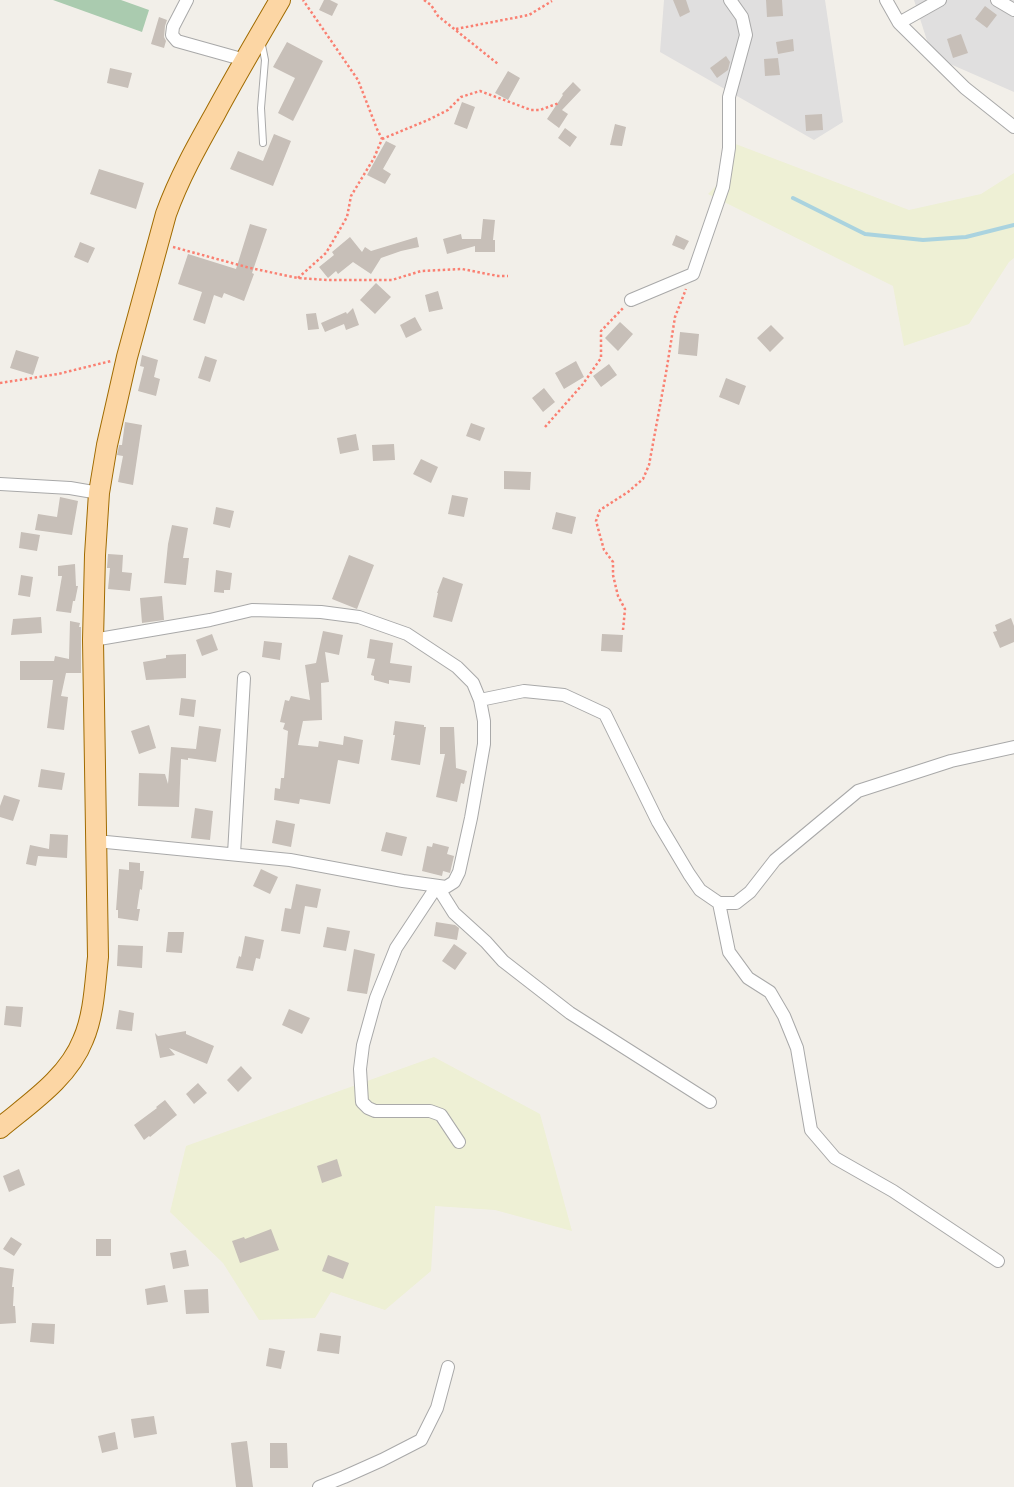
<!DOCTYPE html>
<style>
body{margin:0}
canvas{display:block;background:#f2efe9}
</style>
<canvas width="1014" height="1487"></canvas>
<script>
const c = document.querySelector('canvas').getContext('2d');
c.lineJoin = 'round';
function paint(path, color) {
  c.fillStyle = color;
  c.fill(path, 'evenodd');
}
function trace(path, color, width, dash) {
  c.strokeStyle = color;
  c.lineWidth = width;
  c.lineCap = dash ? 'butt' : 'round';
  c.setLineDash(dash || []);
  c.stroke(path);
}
paint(new Path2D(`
 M664,0H825L843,122L814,140L660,52Z
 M914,0H1014V92L932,56Z`), '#e0dfdf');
paint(new Path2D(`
 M733,143L909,210L981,194L1014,173V258L1009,262L969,324L904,346L893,286L708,194L719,183Z
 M434,1057L540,1114L572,1231L495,1210L435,1206L431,1271L385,1310L331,1292L315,1318L259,1320L223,1263L170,1212L186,1146Z`), '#eef0d5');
paint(new Path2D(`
 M53,0H121L149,10L142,32Z`), '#aacbaf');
trace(new Path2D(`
 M793,198L865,234L923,240L966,237L1014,225`), '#aad3df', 4);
paint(new Path2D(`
 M324,0H330L338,4L332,16L319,10Z
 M673,0H686L690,12L680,17Z
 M766,0H782L783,16L767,17Z
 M985,6L997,15L987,28L975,19Z
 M159,17L167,20L165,26L164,37L166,41L164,48L151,44Z
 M961,34L968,53L953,58L947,39Z
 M793,39L794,51L778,54L776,42Z
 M287,42L323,61L293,121L278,113L295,78L273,67Z
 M726,56L730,62L728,70L717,78L710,68Z
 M778,58L780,75L765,76L764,59Z
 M110,68L132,73L128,88L107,83Z
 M508,71L520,78L508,100L495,93Z
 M573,82L581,90L562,110L568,114L559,128L547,119L563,95L562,94Z
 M462,102L475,107L467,129L454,124Z
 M822,114L823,130L806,131L805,115Z
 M615,124L626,127L622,146L610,145Z
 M565,128L577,137L570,147L558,138Z
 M274,134L291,141L273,186L230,169L238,151L263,161Z
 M386,141L396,146L383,169L391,174L385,184L367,175Z
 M99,169L144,183L136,209L90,194Z
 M483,219L495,220L493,240H495V252H475V246L447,254L443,239L461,234L462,239H481Z
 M250,224L267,229L252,273L254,274L244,301L224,293L222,298L214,295L205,324L193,320L202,292L178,284L188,254L236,269Z
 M676,235L689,241L684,250L672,245Z
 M350,237L362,252L365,247L371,251L417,237L419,247L401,251L381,258L371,274L353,262L338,274L336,271L328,278L319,267L334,255L332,252Z
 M80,242L95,248L88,263L74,257Z
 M376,283L391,297L375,314L360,300Z
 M438,291L443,309L429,312L425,295Z
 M353,308L359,325L346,330L344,324L325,332L321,323L346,312L347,314Z
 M316,313L319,329L308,330L306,314Z
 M415,317L422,330L406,338L400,325Z
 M620,322L633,334L618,351L605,338Z
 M771,325L784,338L770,352L757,338Z
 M680,332L699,334L697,356L678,354Z
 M16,350L39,357L33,375L10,368Z
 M142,355L158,360L154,377L160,379L156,396L138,391L144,367L140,366Z
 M205,356L217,360L210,382L198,378Z
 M576,361L584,377L564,389L555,373Z
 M609,364L617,375L601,387L593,376Z
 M726,378L746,386L739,405L719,397Z
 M544,388L555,402L543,412L532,398Z
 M125,422L142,425L133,485L118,482L123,456L117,455L119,445H122Z
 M471,423L485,428L480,441L466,436Z
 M356,434L359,450L340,454L337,438Z
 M394,444L395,460L373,461L372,445Z
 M421,459L438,467L431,483L413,474Z
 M504,471L531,472L530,490L504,489Z
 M452,495L468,498L464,517L448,514Z
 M60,497L78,501L72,535L35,530L38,514L57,517Z
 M216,507L234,511L230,528L213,524Z
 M556,512L576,517L572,534L552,529Z
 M172,525L188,528L183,558H189L186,585L164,583L168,544Z
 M21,532L40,535L37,551L19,548Z
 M108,554L123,555L122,572L132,573L130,591L108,589L110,568H107Z
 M349,555L374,565L357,609L332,599Z
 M75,564L76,586H78L75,601H73L71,613L56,611L62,576H58V566Z
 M216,570L232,573L230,590H224V593L214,592Z
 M21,575L33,577L30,597L18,595Z
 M443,577L463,584L452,622L433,617L438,593H437Z
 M162,596L164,620L142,623L140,598Z
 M41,617L42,633L11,635L13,619Z
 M1011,618L1014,626V642L1000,648L993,632L997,631L995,625Z
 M70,621L80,623L79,627H81V673H66L61,696L68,697L64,730L47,728L53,680H20V661H54L55,656L69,659Z
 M323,631L343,635L339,655L325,652L329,682L321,683L322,720L303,721L298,745L318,747L319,741L343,745L344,736L363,740L359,764L338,760L330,804L300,799L299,804L274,800L275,788L280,789L281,778H284L288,731L283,729L285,723L280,722L285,700L289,701L291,696L310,700L305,665L316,663Z
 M212,634L218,650L202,656L196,640Z
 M602,634L623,635L622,652L601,651Z
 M370,639L393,643L390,663L412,666L410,683L389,680V684L374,680V676L371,675L375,659L367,658Z
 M264,641L282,643L280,660L262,657Z
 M186,654V678L146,680L143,662L166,658V655Z
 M181,698L196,700L194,717L179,715Z
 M395,721L424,725V727H426L420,765L391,760L395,735H393Z
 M149,725L156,748L139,754L131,731Z
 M199,726L221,729L216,762L188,758V760L181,759L179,807L138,806L139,773L165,774L168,784L171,747L196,749Z
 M440,727H454L456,768L467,771L464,784L461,783L457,802L436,797L445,754H440Z
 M41,769L65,773L62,790L38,787Z
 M4,795L20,800L13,821L0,817V806Z
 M195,808L213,811L210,840L191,838Z
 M276,820L295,824L291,847L272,843Z
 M386,832L407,837L402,856L381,851Z
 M50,834L68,835L67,858L38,856L36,866L26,864L30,845L49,849Z
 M433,843L449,847L447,854L454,856L450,873L443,871L442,876L422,871L427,846L432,847Z
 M129,862L140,863V871H144L142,890L140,889L137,909H140L138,921L118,918V910H116L119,869L129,870Z
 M261,869L278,877L270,894L253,886Z
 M296,884L321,889L317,908L305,906L300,934L281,931L285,908L291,909Z
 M436,922L455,925L459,928L457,940L434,936Z
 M327,927L350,931L346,951L323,947Z
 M168,932H184L182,953L166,952Z
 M245,936L264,940L260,959L256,958L253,971L236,968L239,956L241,957Z
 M454,944L467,953L455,970L442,961Z
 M118,945L143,946L142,968L117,966Z
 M354,949L375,954L367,994L347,991Z
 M6,1006L23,1007L21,1027L4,1025Z
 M289,1009L310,1018L302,1034L282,1025Z
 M119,1010L134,1013L132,1031L116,1029Z
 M186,1031V1034L214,1046L207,1064L169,1048L175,1055L160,1058L155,1033L158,1036Z
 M241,1066L252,1078L238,1092L227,1080Z
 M198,1083L207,1093L194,1104L186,1094Z
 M165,1100L177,1115L150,1137L149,1136L144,1140L134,1125L157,1108L156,1107Z
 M337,1159L342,1176L322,1183L317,1166Z
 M19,1169L25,1185L9,1192L3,1176Z
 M271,1229L279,1250L240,1263L232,1241L244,1237L245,1239Z
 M11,1237L22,1244L14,1256L3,1249Z
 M96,1239H111V1256H96Z
 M186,1250L189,1266L173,1269L170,1253Z
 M328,1255L349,1263L343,1279L322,1271Z
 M0,1267L14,1269L12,1287H14L13,1306H15L16,1323L0,1324Z
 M165,1285L168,1302L147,1305L145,1289Z
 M208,1289L209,1313L186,1314L184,1290Z
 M32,1323L55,1324L54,1344L30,1342Z
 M320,1333L341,1336L339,1354L317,1351Z
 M269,1348L285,1351L281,1369L266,1366Z
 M154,1416L157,1434L134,1438L131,1419Z
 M115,1432L118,1449L102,1453L98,1436Z
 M247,1441L253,1487H236L231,1443Z
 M270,1443H287L288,1468H270Z`), '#c7bfb8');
const lane = new Path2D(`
 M261,40L265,60L261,108L263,143`);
const street = new Path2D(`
 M187,0L173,27L172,35L177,41L245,60
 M886,0L899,23L940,0
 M997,0L1014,10
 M899,23L965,88L1014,127
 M631,300L693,274L723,187L729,148V97L746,35L742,17L730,0
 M0,484L70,488L99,493
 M93,640L210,620L252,610L321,612L359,617L407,634L457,667L473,683L480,700L484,721V744L471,818L459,872L454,882L446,887L403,881L290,860L96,841
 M480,700L524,691L564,695L605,714L658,822L689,874L700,890L719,903H736L750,892L775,860L858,791L951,761L1014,747
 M234,854L244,678
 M719,903L729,952L748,978L770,992L784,1016L797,1048L811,1130L835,1158L893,1191L998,1261
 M459,1142L441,1115L430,1111H375L368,1108L362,1102L360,1069L363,1045L376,998L396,948L437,886L454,913L486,942L503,961L570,1013L710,1102
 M319,1487L344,1477L382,1460L421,1440L437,1408L448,1367`);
const primary = new Path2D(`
 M0,1128C30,1103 68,1078 83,1040C94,1015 95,984 98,957L93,640L95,555L99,493L107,445L127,357L166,214C179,178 197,146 215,114C236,75 258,38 280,0`);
trace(lane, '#a9a9a9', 8);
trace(street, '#a9a9a9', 14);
trace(primary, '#a06b00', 22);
trace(new Path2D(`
 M424,0L431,5L438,16L498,64
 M456,29L529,15L552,1
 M382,139L428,120L448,110L461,97L480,91L531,110H540L559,103
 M173,247L250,268L298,278L327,280H392L421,271L462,269L498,276H508
 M298,278L326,253L347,217L351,196L374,158L382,139L377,129L358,80L303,0
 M0,383L58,374L111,361
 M545,427L583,384L601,358V331L624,307
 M623,630L625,609L618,596L613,575V562L604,550L596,521L600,510L628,492L643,479L649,465L666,373L675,317L686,289`), '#fa8072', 2.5, [2.5, 2.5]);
trace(lane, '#fff', 6);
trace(street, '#fff', 12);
trace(primary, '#fcd6a4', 20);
</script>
